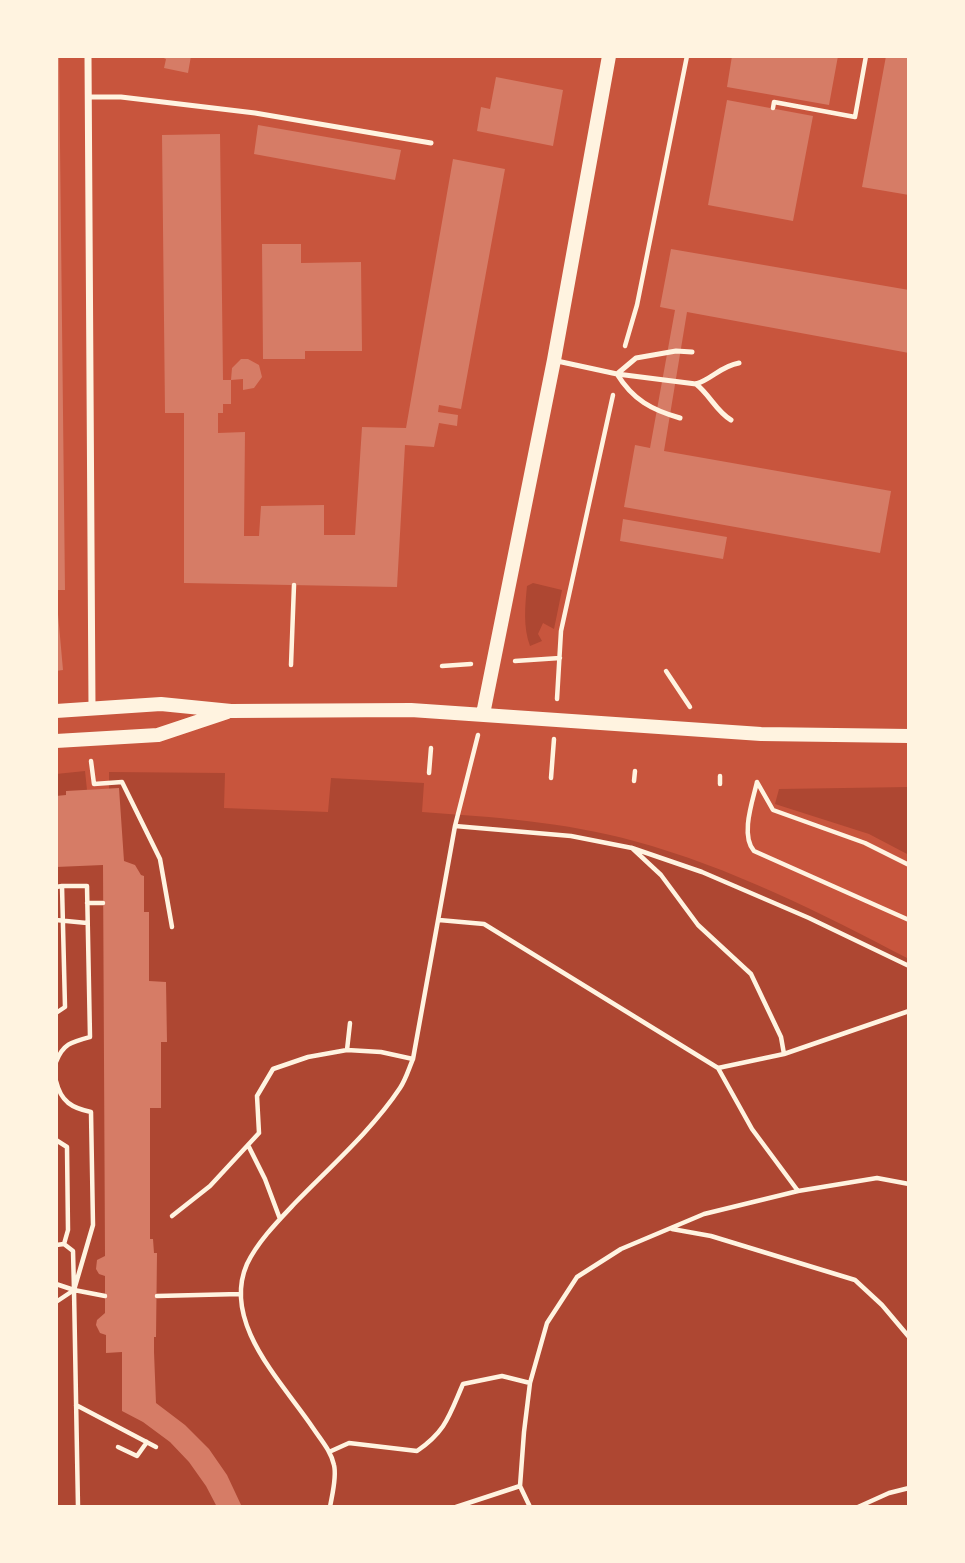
<!DOCTYPE html>
<style>
body{margin:0}
#map{position:relative;width:965px;height:1563px;overflow:hidden;background:#c8553d;font-family:Raleway,sans-serif}
canvas{display:block}
.frame{position:absolute;inset:0;border:58px solid #fff3e0;pointer-events:none}
</style>
<div id="map">
<canvas width="965" height="1563"></canvas>
<div class="frame"></div>
</div>
<script>
const c = document.querySelector('canvas').getContext('2d');
c.lineJoin = 'round';
function paint(path, color) {
  c.fillStyle = color;
  c.fill(path, 'evenodd');
}
function trace(path, color, width, dash) {
  c.strokeStyle = color;
  c.lineWidth = width;
  c.lineCap = dash ? 'butt' : 'round';
  c.setLineDash(dash || []);
  c.stroke(path);
}
paint(new Path2D(`
 M533,583L562,590L554,629L543,623L538,634L542,641L530,646C523,627 525,606 527,586Z
 M85,771L87,790L109,789V772L225,773L224,808L328,812L331,778L424,783L422,812C493,817 565,822 634,841C730,867 821,913 909,959V1507H56V774Z
 M909,787V855L869,834L775,804L779,789Z`), '#ae4732');
paint(new Path2D(`
 M56,56H59L65,590H56Z
 M159,56H191L188,73L164,68L166,59Z
 M732,56H838L829,105L727,87Z
 M886,56H909V195L862,187Z
 M496,77L563,90L553,146L477,131L481,107L490,109Z
 M727,100L813,116L793,221L708,205Z
 M258,125L401,150L395,180L254,154Z
 M220,134L223,380H231V404H223V413H218V433L245,432L244,536H259L261,506L324,505V535H355L362,427L406,428L453,159L505,169L461,409L439,405L438,412L458,415L457,426L439,423L434,447L405,445L397,587L184,583V413H165L162,135Z
 M262,244H301V263L361,262L362,351H305V359H263Z
 M671,249L909,290V353L687,312L664,451L891,491L880,553L624,507L635,445L650,448L675,310L660,307Z
 M241,359H248L259,365L262,377L254,388L243,390V379L231,380L232,368Z
 M623,519L727,537L723,559L620,541Z
 M56,614H58L63,670L56,671Z
 M119,788L124,861L135,865L141,875L144,876V912H149V981L166,982L167,1042H161V1108H150V1239H153L154,1253H157L156,1337H154V1352L156,1403L185,1425L209,1449L227,1475L242,1507H217L206,1486L189,1462L170,1442L143,1422L122,1411V1352L106,1353V1335L100,1333L96,1325L97,1320L105,1313V1276L99,1274L96,1269L97,1260L105,1256L103,865L56,867V796L66,795V791Z`), '#d67c66');
trace(new Path2D(`
 M773,108L774,102L855,117L866,56
 M625,346L637,305L687,56
 M515,661L560,658
 M291,665L294,585
 M442,666L471,664
 M666,671L690,707
 M557,699L561,631L613,395
 M91,761L94,784L122,782L160,859L172,927
 M429,773L431,748
 M551,778L554,739
 M634,781L635,771
 M757,782C753,800 740,835 754,851L909,920
 M757,782L773,810L865,843L909,865
 M720,784V776
 M455,826L571,836L632,848L702,872L809,918L909,966
 M56,887L62,886L65,1007L56,1013
 M87,903H103
 M56,920L87,923
 M439,920L484,924L718,1068L784,1054L781,1037L751,974L698,925L661,875L632,848
 M347,1050L381,1052L413,1059
 M784,1054L909,1011
 M56,1062C63,1044 71,1042 90,1037L87,886H62
 M718,1068L752,1129L798,1191
 M56,1081C61,1102 72,1108 91,1112L93,1225L74,1290L78,1507
 M56,1140L67,1147L68,1230L64,1244L73,1251L74,1290L56,1284
 M249,1147L265,1179L280,1219
 M172,1216L210,1186L259,1133L257,1096L273,1069L308,1057L347,1050L350,1023
 M672,1229L711,1236L855,1280L882,1305L909,1337
 M56,1245L64,1244
 M157,1296L240,1294
 M56,1302L74,1290L105,1296
 M76,1405L156,1447
 M118,1447L137,1456L147,1442
 M329,1452L349,1443L417,1451C446,1431 449,1416 463,1384L502,1376L530,1383
 M520,1486L530,1507
 M330,1507C332,1495 337,1477 334,1465C331,1451 321,1440 313,1428C283,1383 221,1323 247,1264C258,1241 279,1220 296,1202C331,1166 372,1130 400,1088C406,1079 409,1068 413,1059L455,826L478,735
 M456,1507L520,1486L524,1432L530,1383L547,1323L577,1277L621,1249L704,1214L798,1191L877,1178L909,1184
 M858,1507L889,1493L909,1488`), '#fff3e0', 4.5);
trace(new Path2D(`
 M88,97H121L255,113L431,143
 M557,361L617,374L696,384C712,379 721,366 739,363
 M617,374L636,358L676,351L692,352
 M617,374C633,400 652,410 680,418
 M696,384C710,395 716,411 731,420`), '#fff3e0', 5);
trace(new Path2D(`
 M88,56L92,707`), '#fff3e0', 7);
trace(new Path2D(`
 M56,711L161,704L231,711L411,710L761,734L909,736
 M483,714L554,360L609,56
 M56,741L158,735L227,712`), '#fff3e0', 14);
</script>
